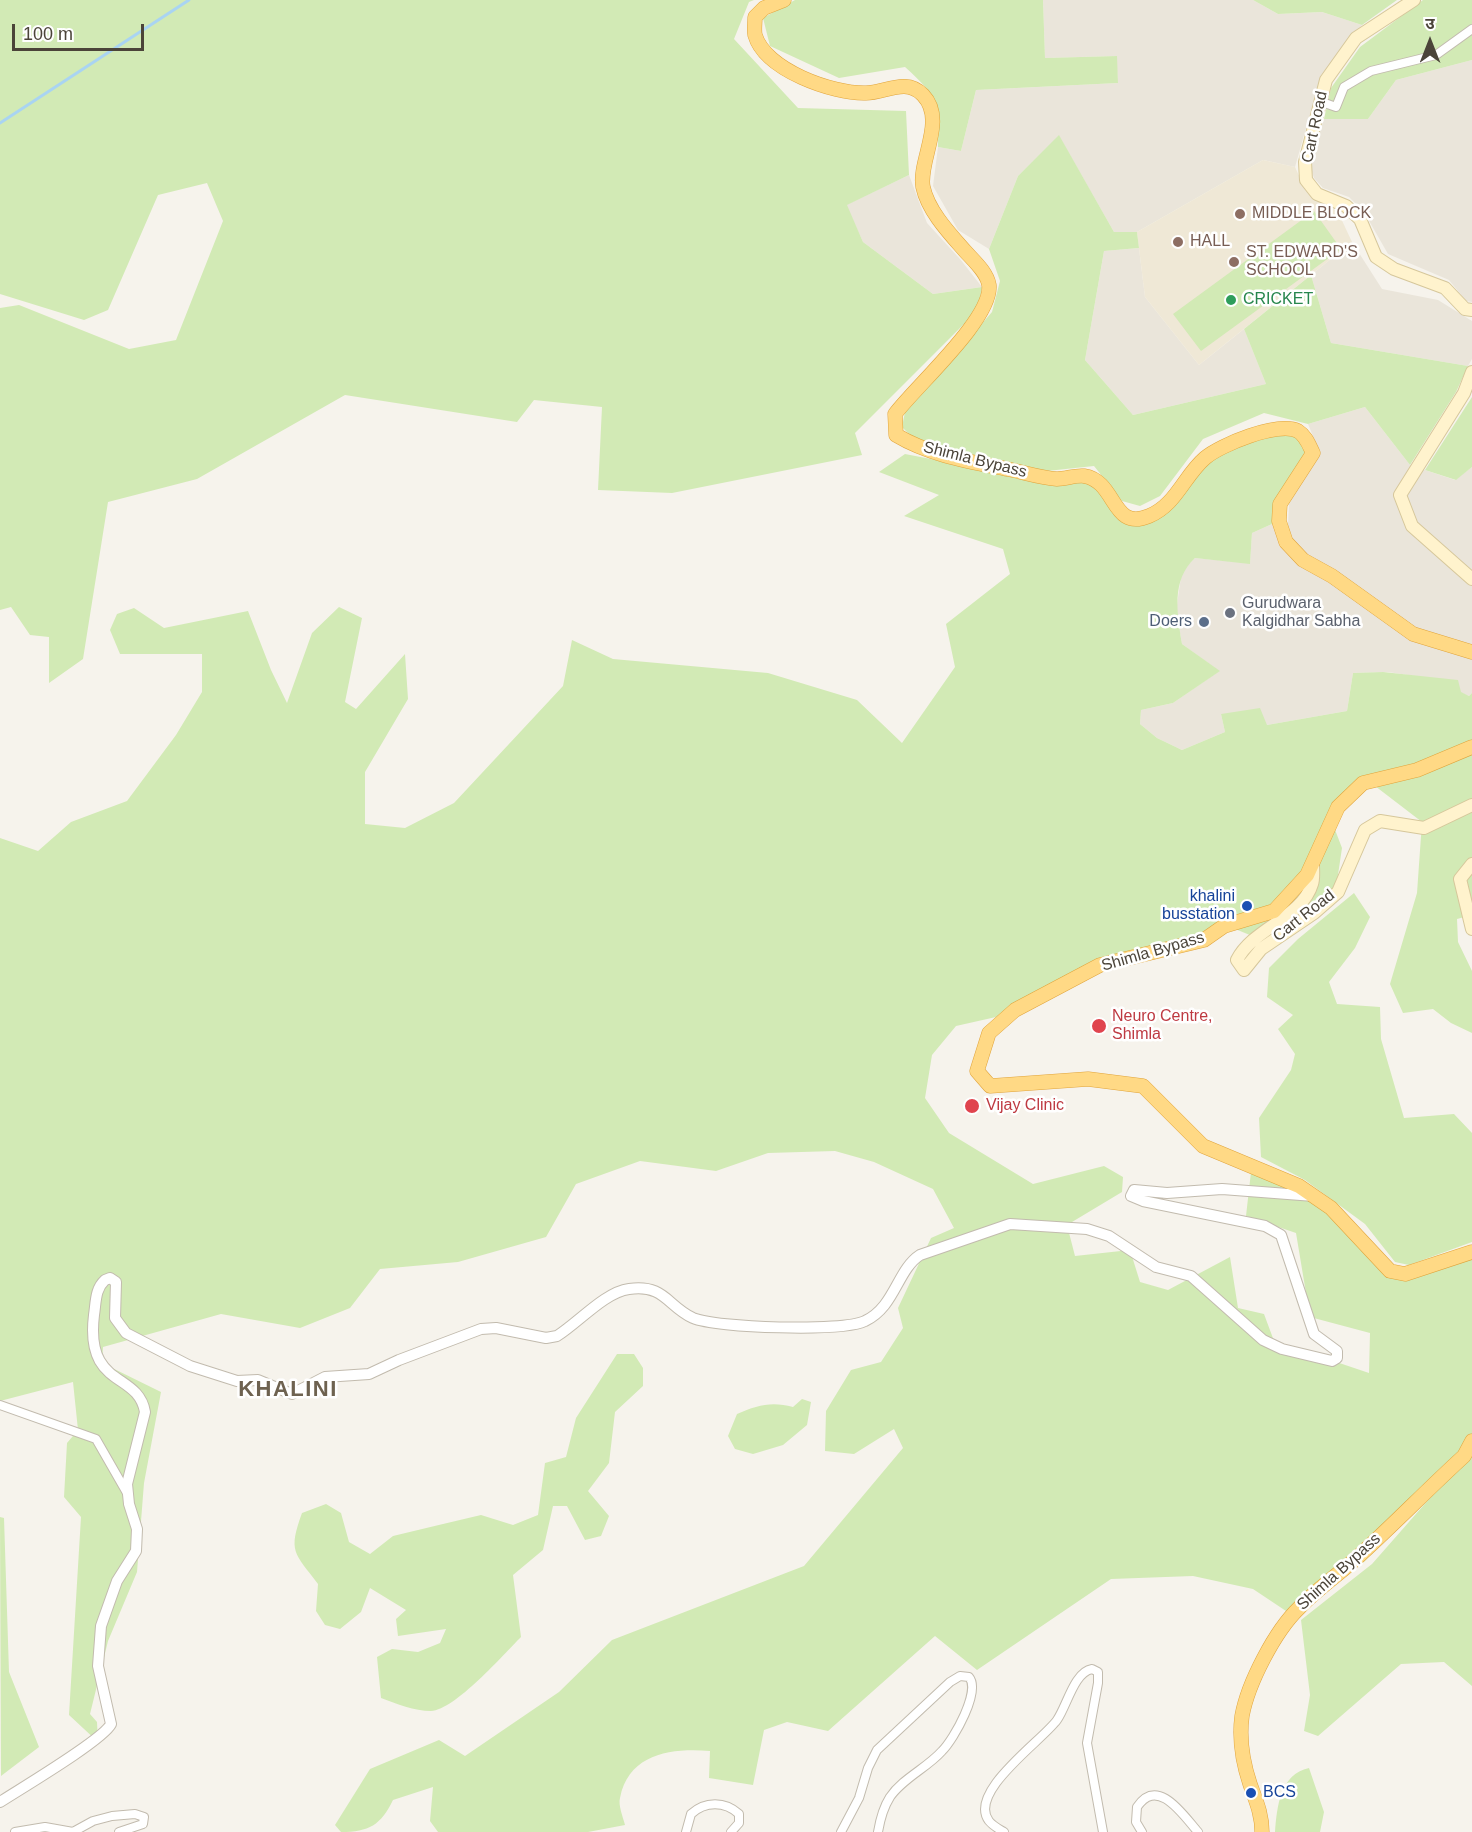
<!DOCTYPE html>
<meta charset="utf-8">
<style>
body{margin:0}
#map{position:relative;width:1472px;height:1832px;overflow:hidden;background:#f6f3ec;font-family:Helvetica,"Noto Sans Devanagari",sans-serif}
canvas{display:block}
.north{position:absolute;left:1400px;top:12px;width:60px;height:60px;-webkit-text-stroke:4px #fff;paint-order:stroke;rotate:0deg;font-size:16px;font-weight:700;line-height:24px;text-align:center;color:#4b4439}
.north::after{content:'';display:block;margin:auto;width:21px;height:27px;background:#4b4439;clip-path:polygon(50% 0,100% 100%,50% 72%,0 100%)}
.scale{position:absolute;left:12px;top:24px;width:132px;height:27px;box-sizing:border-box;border:3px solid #4b4439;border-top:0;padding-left:8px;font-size:18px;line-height:21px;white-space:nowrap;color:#4b4439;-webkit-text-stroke:4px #fff;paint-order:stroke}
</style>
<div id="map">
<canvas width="1472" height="1832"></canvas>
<div class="north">उ</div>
<div class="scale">100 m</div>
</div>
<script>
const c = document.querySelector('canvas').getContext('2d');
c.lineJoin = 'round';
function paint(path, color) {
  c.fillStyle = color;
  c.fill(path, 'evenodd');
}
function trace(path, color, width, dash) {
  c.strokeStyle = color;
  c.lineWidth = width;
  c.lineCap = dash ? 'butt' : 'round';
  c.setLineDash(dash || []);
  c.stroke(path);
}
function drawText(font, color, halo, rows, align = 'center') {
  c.font = font + ' Helvetica,sans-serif';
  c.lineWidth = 5;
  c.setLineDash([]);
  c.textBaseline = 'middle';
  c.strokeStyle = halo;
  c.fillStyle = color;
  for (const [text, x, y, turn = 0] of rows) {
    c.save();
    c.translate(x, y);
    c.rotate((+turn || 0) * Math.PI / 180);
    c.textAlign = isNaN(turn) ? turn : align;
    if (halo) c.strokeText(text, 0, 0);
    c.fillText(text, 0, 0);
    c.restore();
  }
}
paint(new Path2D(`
 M1043,0H1253L1278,14L1322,12L1362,25L1321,75L1295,167L1263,160L1137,232H1114L1059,136L1018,176L989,249L958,230L933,186L938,147L961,151L976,90L1118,83L1116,56L1045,58Z
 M1472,60V302L1466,301L1449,280L1388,254L1364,212L1349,197L1323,188L1314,178L1309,163L1324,119H1368L1396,80Z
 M909,175L927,223L960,259L982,287L933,294L863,242L846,205Z
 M1352,242L1382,289L1438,300L1472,321V359L1468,366L1331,343L1311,275Z
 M1139,248L1145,297L1199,365L1244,329L1266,384L1133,415L1085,360L1104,251Z
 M1365,407L1410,465L1455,480L1472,467V693L1469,696L1421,677L1388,672L1353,673L1347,711L1267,725L1221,714L1225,732L1182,750L1157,738L1140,724L1141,710L1173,703L1219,671L1182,644L1176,611L1182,570L1195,558L1250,563L1252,533L1272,524H1288L1289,504L1319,451L1308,424Z`), '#eae5da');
paint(new Path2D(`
 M1263,160L1295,167L1306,191L1338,212L1352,242L1199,365L1145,297L1137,232Z`), '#efe8d6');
paint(new Path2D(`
 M0,0H754L749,2L734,39L798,108L906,111L909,175L847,205L863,242L933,294L982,287L978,310L855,433L862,455L672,493L598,490L602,407L534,400L517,422L345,395L197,479L108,502L83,659L49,683V637L30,635L11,607L0,610V308L19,305L129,349L176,340L223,221L207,183L158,195L108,310L84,320L0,294Z
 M795,0H1043L1045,58L1117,56L1118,83L976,90L961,151L938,147C939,102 938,97 905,67L839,78L770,46L763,18Z
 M1253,0H1397L1362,25L1322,12L1278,14Z
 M1423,0H1472V60L1396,80L1368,119H1324L1331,88L1360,47Z
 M1059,135L1114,232H1137L1139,248L1104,251L1085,360L1133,415L1266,384L1244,329L1311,275L1331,343L1468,366L1456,392L1410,465L1365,407L1308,424L1264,413L1203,439L1160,496L1140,506L1122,501L1094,466L1047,471L973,456L912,437L902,427L905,412L992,312L1000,281L989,249L1018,176Z
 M1314,211L1341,249L1201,351L1173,314Z
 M1472,397V467L1456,480L1425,470Z
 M1281,432L1296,435L1309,454L1277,503L1272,524L1252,533L1250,564L1195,558C1171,580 1177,613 1182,644L1220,671L1173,703L1141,710L1140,724L1157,738L1182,750L1225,732L1221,714L1260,708L1267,725L1347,711L1353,673L1383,672L1458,680L1461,692L1469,696L1472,693V915L1457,919L1458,942L1472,971V1033L1451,1023L1433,1009L1403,1013L1390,984L1417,893L1422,822L1362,776L1329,814L1342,848L1336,888L1262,940L1223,924L1204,939L1100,963L996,1017L956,1026L932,1055L925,1098L949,1133L1033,1184L1104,1166L1123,1177L1122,1192L1067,1225L1075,1256L1130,1250L1140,1282L1168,1290L1230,1257L1238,1308L1264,1314L1274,1341L1369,1373L1370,1333L1310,1317L1296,1233L1246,1216L1251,1172L1299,1188L1329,1210L1389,1273L1472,1254V1436L1462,1454L1365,1561L1295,1617L1253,1589L1193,1576L1111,1579L977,1670L935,1636L828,1731L787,1722L764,1730L753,1785L709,1778L710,1751C672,1748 629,1753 620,1798C618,1805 623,1817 625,1825L588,1832H438L430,1821L433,1787L393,1800C381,1825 369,1832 341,1832L335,1825L370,1769L439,1740L465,1756L559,1692L612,1640L804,1566L903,1448L894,1429L854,1454L825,1451L826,1411L851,1370L881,1362L903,1328L898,1308L931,1238L954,1228L933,1189L874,1162L835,1151L768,1153L716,1171L640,1161L576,1184L546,1237L458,1262L380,1269L350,1308L300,1328L221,1314L103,1347L102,1363L161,1392L144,1483L137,1572L108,1641L90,1714L97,1722L98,1742L69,1715L81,1517L64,1497L67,1443L78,1430L73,1382L0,1401V838L38,851L71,822L127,801L176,735L202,692V654H120L110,630L117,614L134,608L164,628L248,611L271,670L287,703L312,633L339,607L362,618L345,702L356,709L405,654L408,699L365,772V824L405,828L454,803L563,686L572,640L613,659L768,673L857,700L902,743L955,667L946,624L1010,574L1003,549L904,516L939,495L879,472L905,454L1055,483L1082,480L1099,485L1110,501L1149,520L1222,450Z
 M1354,893L1370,917L1355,948L1329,982L1337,1004L1380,1007L1381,1039L1404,1118L1454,1114L1472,1133V1242L1409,1265L1395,1262L1365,1224L1305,1180L1261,1157L1259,1118L1291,1070L1295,1054L1278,1029L1293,1015L1267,997L1269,968L1298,939Z
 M617,1354H634L643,1368V1386L615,1412L609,1463L588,1491L609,1516L601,1536L585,1540L567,1506H553L543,1550L513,1575L521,1637C504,1654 455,1710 431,1711C414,1711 397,1704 381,1698L377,1657L392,1649L418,1652L440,1643L446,1629L398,1636L396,1619L406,1610L370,1588L361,1612L340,1629L325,1625L316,1611L318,1584C294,1552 288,1552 302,1513L326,1504L341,1513L349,1542L370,1554L393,1536L443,1524L481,1515L513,1525L538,1515L545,1463L566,1457L576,1418Z
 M802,1399L811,1402L807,1425L783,1445L753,1454L735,1449L728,1436L737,1414C757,1405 772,1401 793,1407Z
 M1472,1447V1686L1444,1662L1401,1664L1318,1736L1304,1731L1310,1695L1301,1620L1372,1564L1466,1457Z
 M0,1517L4,1518L9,1672L39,1747L1,1776Z
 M1309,1768L1324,1812L1320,1832H1275C1277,1807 1280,1774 1309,1768Z`), '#d2eab5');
trace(new Path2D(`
 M0,123L189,0`), '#a9d4f2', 3);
const minor = new Path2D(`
 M1319,101L1336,107L1344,87L1371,71L1436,55L1472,29
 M0,1405L96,1439L127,1493
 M15,1832L45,1827L73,1832L93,1821L112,1816L135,1814L144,1817L143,1824L119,1832
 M686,1832L691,1814C705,1801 725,1801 739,1814V1823L731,1832
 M841,1832L859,1798L868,1768L877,1750L950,1682L960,1676L969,1677C981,1691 954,1739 942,1751C927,1768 903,1778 890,1797C883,1808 880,1820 878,1832
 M1004,1832C999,1829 993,1826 989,1821C967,1792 1043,1740 1057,1720C1067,1706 1074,1672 1092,1669L1098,1672V1683L1087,1743L1103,1832
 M1142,1832L1136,1822L1137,1807C1158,1776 1183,1815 1198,1832`);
const tertiary = new Path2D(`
 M0,1802C20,1789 103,1740 111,1724L98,1666L101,1626L117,1581L136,1551L137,1529L129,1504L127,1484L145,1412C138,1371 85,1389 94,1315C96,1302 95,1289 105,1280L110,1278L116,1282L115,1318L126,1333L190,1366L237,1381L258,1380L292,1394L325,1377L369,1374L399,1360L481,1329L496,1328L546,1338L557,1336C578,1323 605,1292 629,1289C665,1284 667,1306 693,1318C716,1328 843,1332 865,1321C895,1307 897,1270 920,1255L1010,1224L1087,1229L1109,1236L1156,1267L1191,1276L1263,1340L1282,1349L1332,1361L1337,1358V1351L1314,1334L1281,1235L1265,1226L1143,1201L1131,1196L1134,1190L1167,1193L1222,1189L1314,1196`);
const secondary = new Path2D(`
 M1414,0L1356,38L1326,80L1305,162L1306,180L1317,194L1346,206L1360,219L1376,257L1394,269L1445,288L1465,309L1472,310
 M1472,372L1464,393L1400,495L1412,526L1472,579
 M1472,864L1460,879L1472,929
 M1313,865C1313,870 1314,879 1312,884C1302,918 1253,928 1237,960L1244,970L1261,949L1314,913L1338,892L1365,830L1380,821L1424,828L1472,805`);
const trunk = new Path2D(`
 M784,0L764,8L755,17C755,23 754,30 755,35C765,70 833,94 866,93C885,93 906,77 923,95C947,120 918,161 923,187C928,211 950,234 965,251C973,260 987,272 989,285C993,318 916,386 895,414L896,435C931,456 972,462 1012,470C1026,473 1042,478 1057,479C1066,479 1075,475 1084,476C1117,481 1111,532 1149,516C1176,505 1184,476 1205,458C1220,445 1278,421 1298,431C1306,436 1309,445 1313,453L1280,504L1279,521L1286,542L1303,560L1332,576L1413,634L1472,652
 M1472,747L1417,770L1363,783L1338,807L1307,875L1274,911L1224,926L1204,940L1100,965L1015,1010L989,1033L977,1071L990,1086L1088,1079L1143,1086L1203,1146L1299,1186L1331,1208L1390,1271L1405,1274L1472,1252
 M1262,1832C1262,1814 1256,1801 1250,1784C1243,1763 1239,1738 1242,1716C1248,1683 1275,1631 1299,1608C1318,1588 1341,1573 1361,1554C1396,1522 1429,1488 1464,1456L1472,1441`);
trace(minor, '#c2bbae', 10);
trace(tertiary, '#c2bbae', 12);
trace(secondary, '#d6c79b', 14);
trace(trunk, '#e0a43c', 15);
trace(minor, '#fff', 8);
trace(tertiary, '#fff', 10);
trace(secondary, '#fff3cd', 12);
trace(trunk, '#ffd985', 14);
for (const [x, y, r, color] of [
 [1240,214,6,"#8d6e63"],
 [1178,242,6,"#8d6e63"],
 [1234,262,6,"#8d6e63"],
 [1231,300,6,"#2e9e5b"],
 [1230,613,6,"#6b7280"],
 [1204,622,6,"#5c6f8a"],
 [1247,906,6,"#1a4fb4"],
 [1099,1026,8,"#e0444e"],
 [972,1106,8,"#e0444e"],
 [1251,1793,6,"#1a4fb4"]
]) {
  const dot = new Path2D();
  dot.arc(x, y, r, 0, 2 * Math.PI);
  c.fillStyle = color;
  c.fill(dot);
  trace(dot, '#fff', 2);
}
drawText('16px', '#4b4439', '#fff', [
 ["Cart Road",1315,127,-78],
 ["Shimla Bypass",975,460,14],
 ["Cart Road",1304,916,-38],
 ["Shimla Bypass",1153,952,-16],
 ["Shimla Bypass",1339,1572,-42]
]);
drawText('16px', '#785e54', '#fff', [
 ["MIDDLE BLOCK",1252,214],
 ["HALL",1190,242],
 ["ST. EDWARD'S",1246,253],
 ["SCHOOL",1246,271]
], 'left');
drawText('16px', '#27864d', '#fff', [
 ["CRICKET",1243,300]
], 'left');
drawText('16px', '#5b616d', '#fff', [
 ["Gurudwara",1242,604],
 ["Kalgidhar Sabha",1242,622]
], 'left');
drawText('16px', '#4e5e75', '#fff', [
 ["Doers",1192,622]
], 'right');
drawText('16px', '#164399', '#fff', [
 ["khalini",1235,897],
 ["busstation",1235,915],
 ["BCS",1263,1793,"left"]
], 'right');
drawText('16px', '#be3a42', '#fff', [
 ["Neuro Centre,",1112,1017],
 ["Shimla",1112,1035],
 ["Vijay Clinic",986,1106]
], 'left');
c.letterSpacing = '1.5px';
drawText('bold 22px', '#6e6250', '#fff', [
 ["KHALINI",288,1390]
]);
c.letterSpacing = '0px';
</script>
